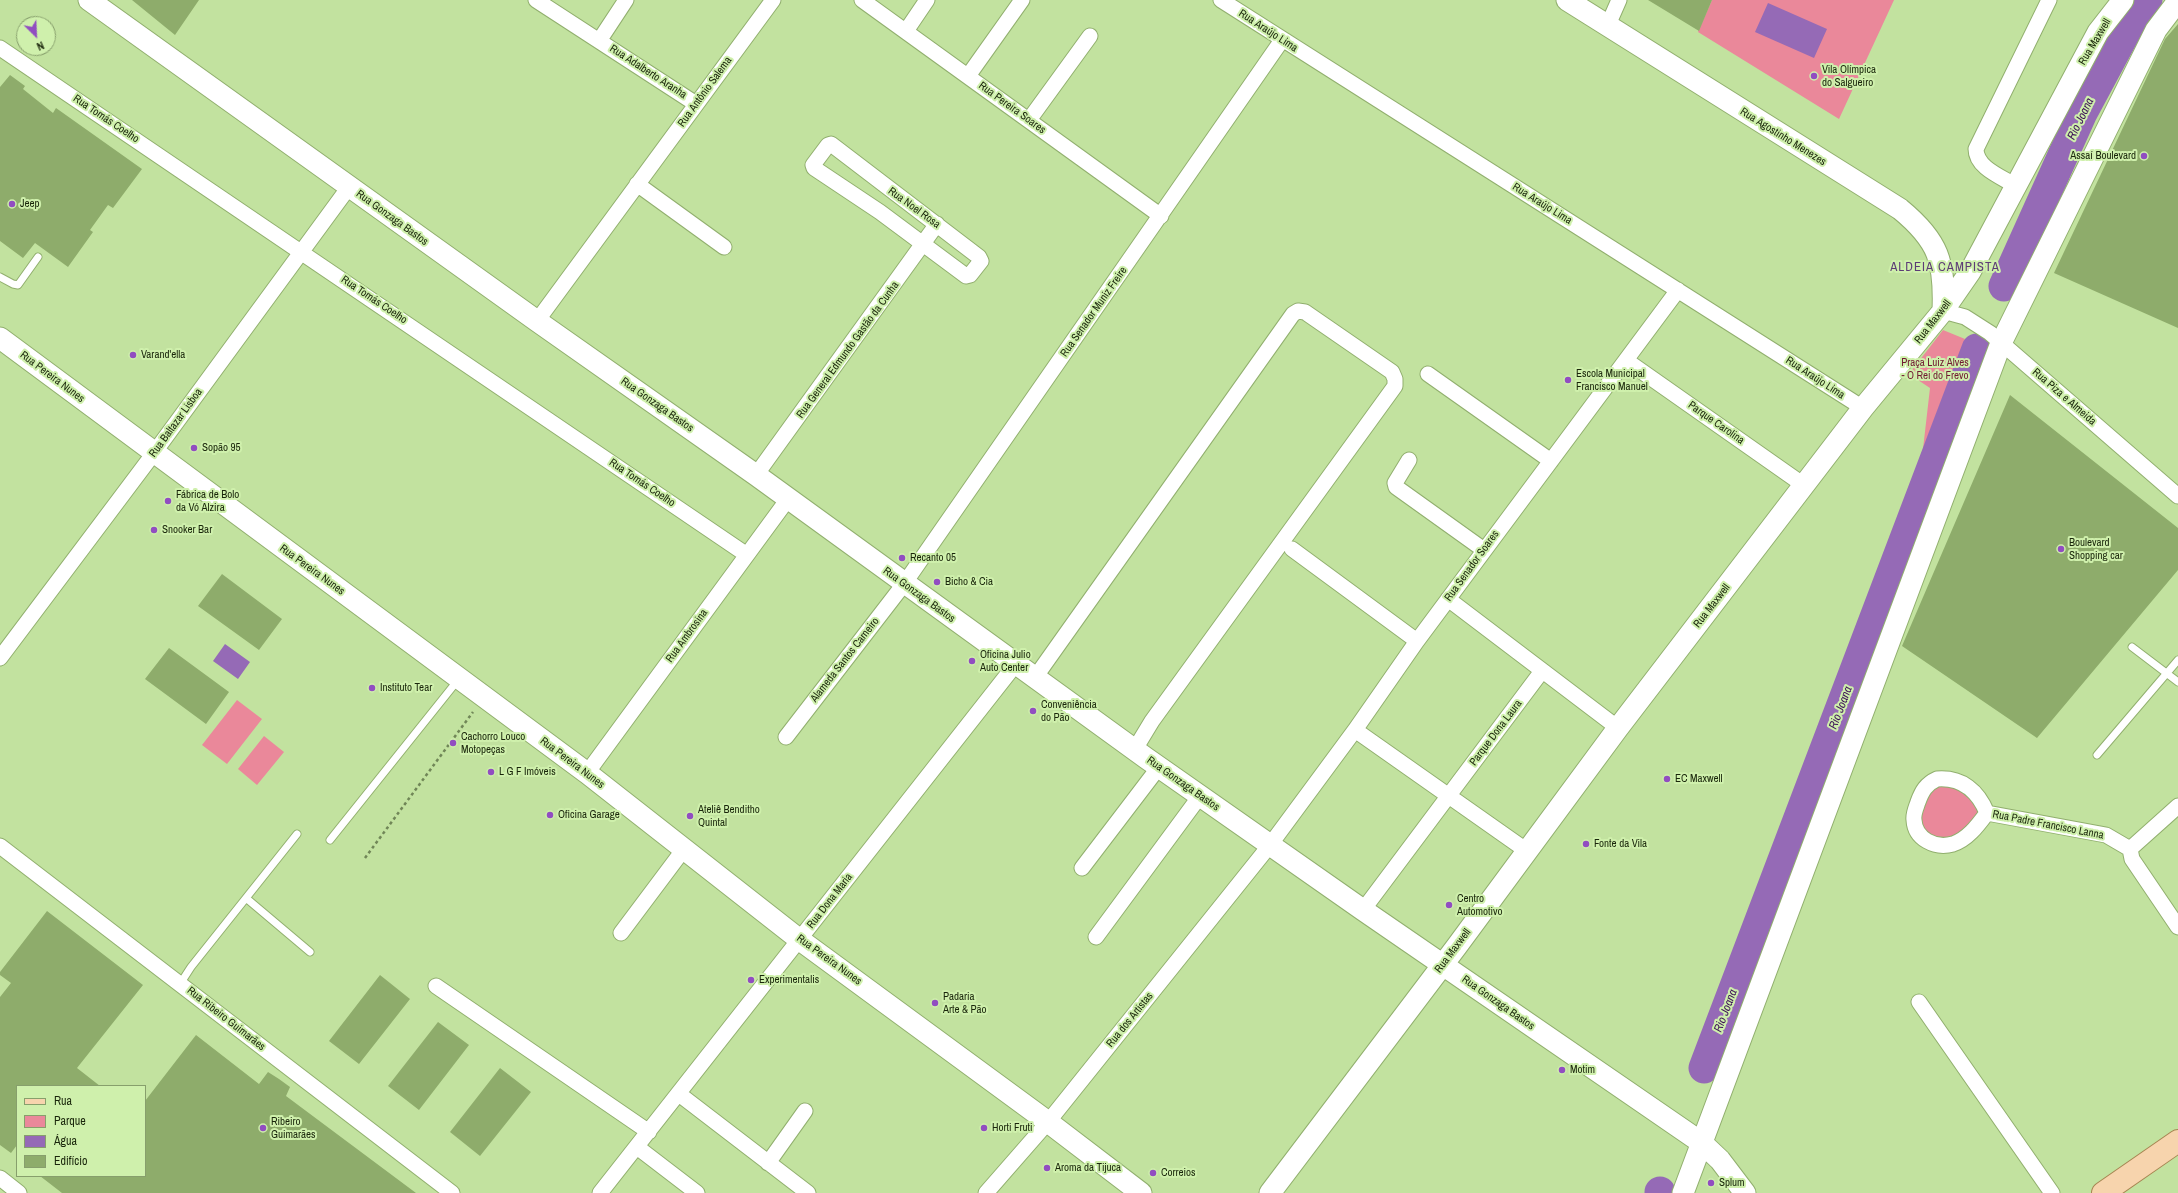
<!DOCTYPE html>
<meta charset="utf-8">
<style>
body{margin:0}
#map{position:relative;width:2178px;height:1193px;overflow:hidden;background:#c2e29f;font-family:"Archivo Narrow",sans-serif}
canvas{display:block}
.legend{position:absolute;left:16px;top:1085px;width:130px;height:92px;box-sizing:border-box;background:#cff0ac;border:1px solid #879f6c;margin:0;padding:5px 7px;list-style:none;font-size:12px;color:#1a260b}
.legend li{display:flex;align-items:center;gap:8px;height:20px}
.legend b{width:20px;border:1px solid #879f6c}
.north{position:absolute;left:16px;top:16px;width:40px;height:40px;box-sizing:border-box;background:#cff0ac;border:1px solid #879f6c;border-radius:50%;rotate:156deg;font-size:11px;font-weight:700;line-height:16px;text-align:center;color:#1a260b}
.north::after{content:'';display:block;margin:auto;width:14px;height:18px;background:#914dc1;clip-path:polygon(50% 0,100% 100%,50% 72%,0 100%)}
</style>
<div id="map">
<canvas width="2178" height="1193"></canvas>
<ul class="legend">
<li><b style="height:5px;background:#f7d4ad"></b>Rua</li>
<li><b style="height:11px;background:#ea889a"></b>Parque</li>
<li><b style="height:11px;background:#956ab6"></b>Água</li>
<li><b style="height:11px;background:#8eac6b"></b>Edifício</li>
</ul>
<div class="north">N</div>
</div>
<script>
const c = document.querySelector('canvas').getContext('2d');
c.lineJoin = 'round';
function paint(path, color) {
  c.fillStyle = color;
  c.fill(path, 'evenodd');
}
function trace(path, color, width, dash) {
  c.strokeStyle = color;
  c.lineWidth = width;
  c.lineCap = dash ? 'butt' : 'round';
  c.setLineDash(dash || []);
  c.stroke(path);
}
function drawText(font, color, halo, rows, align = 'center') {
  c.font = font + ' "Archivo Narrow",sans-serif';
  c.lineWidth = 4;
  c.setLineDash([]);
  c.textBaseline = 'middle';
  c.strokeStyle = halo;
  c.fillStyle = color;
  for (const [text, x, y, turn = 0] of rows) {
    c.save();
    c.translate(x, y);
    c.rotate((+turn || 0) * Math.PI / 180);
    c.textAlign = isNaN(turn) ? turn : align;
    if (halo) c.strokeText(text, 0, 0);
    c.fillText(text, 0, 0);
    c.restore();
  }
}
paint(new Path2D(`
 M1712,0H1894L1839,119L1698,32Z
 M1943,330L1965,339L1923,449L1930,388L1909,374Z
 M237,700L262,719L227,764L202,745Z
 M264,736L284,752L257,785L238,769Z
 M1940,783L1967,793L1981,814C1973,821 1965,831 1956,837C1925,858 1910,813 1927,791C1929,788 1936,785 1940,783Z`), '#ea889a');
paint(new Path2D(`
 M1768,3L1827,29L1814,58L1755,32Z
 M225,644L250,662L238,679L213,661Z`), '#956ab6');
trace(new Path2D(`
 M2004,286L2082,113L2133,18L2147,0
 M1704,1068L1977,349
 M1660,1193V1192`), '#956ab6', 31);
paint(new Path2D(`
 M132,0H199L175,35Z
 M1648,0H1712L1699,31Z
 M2178,24V328L2054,273L2165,39Z
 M10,75L25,86L23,89L53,113L56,108L142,169L113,208L108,205L90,230L93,232L68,267L35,243L23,258L0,241V87Z
 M2010,395L2178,528V570L2037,738L1902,646Z
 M222,574L282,619L259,650L198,606Z
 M169,648L229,692L206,724L145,679Z
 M47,911L143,985L77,1068L100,1086H17V1145L11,1153L0,1145V997L11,983L0,975V972Z
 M380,975L410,999L359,1064L329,1041Z
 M438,1022L469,1045L419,1110L388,1086Z
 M196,1035L259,1084L268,1072L279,1079L290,1087L286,1096L416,1193H62L40,1176H145V1101Z
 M500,1068L531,1092L480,1156L450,1132Z`), '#8eac6b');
const lane = new Path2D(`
 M0,277L13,284L18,285L38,257
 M2132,647L2178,682
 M2097,755L2178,660
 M330,840L458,680
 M246,898L297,834
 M180,984L191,967L246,898L310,952`);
const street = new Path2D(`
 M536,0L696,104
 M862,0L1161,216
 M1221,0L1863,408
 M1608,25L1619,0
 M906,31L927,0
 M599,41L626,0
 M0,48L747,555
 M968,76L1022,0
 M1029,120L1090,36
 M831,144L979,257L981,261L970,275L966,276L880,212L814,168L813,165L828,145Z
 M637,184L724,247
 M2016,186C2002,177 1976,168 1976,149L2049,0
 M1943,311L1965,317L1990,333L2178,496
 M537,321L773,0
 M1627,361L1805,486
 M1428,374L1551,461
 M1409,460L1395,483L1396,487L1484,550
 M756,475L937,224
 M1292,549L1417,641
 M1448,599L1618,728
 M0,658L154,453L349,187
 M1034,679L1293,314L1298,311L1305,312L1392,372L1395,379V386L1152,721L1135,749
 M1355,730L1527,851
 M786,737L904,584L1282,40
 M587,773L788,499
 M1937,779C1962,777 1978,791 1987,813C1978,825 1968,839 1953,844C1935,849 1915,839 1914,820C1913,814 1916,808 1918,802C1922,791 1926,784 1937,779Z
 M1987,813L2106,835L2130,849
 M0,846L452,1193
 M2130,849L2132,859L2178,927
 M2130,849L2178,806
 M1082,868L1159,767
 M1363,910L1542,671
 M621,933L684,849
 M1096,937L1200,796
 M436,986L649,1132
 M1919,1002L2052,1193
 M679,1094L808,1193
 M637,1147L697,1193
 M768,1163L805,1111
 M0,1178L19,1193
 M600,1193L1015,665
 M986,1193L1048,1122L1270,845L1355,730L1417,641L1678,290`);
const secondary = new Path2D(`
 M89,0L537,321L756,475L1146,758L1363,910L1702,1143L1720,1160L1745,1193
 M1567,0L1900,209C1939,241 1945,262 1943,311
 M0,338L587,773L800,940L1048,1122L1141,1193
 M1270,1193L1457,946L1618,728L1863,408L1943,311L1970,272L2098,32L2123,0
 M1683,1193L2001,343L2156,30L2178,1`);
const primary = new Path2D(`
 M2103,1193L2178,1141`);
trace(lane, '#91af6e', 9);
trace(street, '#91af6e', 17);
trace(secondary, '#91af6e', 23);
trace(primary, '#a68451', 24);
trace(new Path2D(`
 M365,858L473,712`), '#708657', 2.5, [3, 3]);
trace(lane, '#fff', 7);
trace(street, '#fff', 15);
trace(secondary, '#fff', 21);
trace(primary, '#f7d4ad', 22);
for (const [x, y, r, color] of [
 [1814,76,4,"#914dc1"],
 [2144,156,4,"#914dc1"],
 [12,204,4,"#914dc1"],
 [133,355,4,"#914dc1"],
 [1568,380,4,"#914dc1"],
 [194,448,4,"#914dc1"],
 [168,501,4,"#914dc1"],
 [154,530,4,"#914dc1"],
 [2061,549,4,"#914dc1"],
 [902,558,4,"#914dc1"],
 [937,582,4,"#914dc1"],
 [972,661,4,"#914dc1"],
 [372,688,4,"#914dc1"],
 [1033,711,4,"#914dc1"],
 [453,743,4,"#914dc1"],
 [491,772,4,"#914dc1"],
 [1667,779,4,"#914dc1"],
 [550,815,4,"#914dc1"],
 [690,816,4,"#914dc1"],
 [1586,844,4,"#914dc1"],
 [1449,905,4,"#914dc1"],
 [751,980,4,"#914dc1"],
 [935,1003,4,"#914dc1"],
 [1562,1070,4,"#914dc1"],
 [263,1128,4,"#914dc1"],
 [984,1128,4,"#914dc1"],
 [1047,1168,4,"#914dc1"],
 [1153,1173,4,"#914dc1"],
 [1711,1183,4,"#914dc1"]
]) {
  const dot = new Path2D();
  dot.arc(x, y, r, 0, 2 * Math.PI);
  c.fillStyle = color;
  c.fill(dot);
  trace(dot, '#cff0ac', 1.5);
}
drawText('11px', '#1a260b', '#cff0ac', [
 ["Rua Araújo Lima",1268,31,33],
 ["Rua Maxwell",2095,42,-59],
 ["Rua Adalberto Aranha",648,72,33],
 ["Rua Antônio Salema",705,92,-54],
 ["Rua Pereira Soares",1012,108,36],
 ["Rua Tomás Coelho",106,119,34],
 ["Rua Agostinho Menezes",1783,137,32],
 ["Rua Araújo Lima",1542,204,32],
 ["Rua Noel Rosa",914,208,36],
 ["Rua Gonzaga Bastos",392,218,36],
 ["Rua Tomás Coelho",374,300,34],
 ["Rua Senador Muniz Freire",1094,312,-55],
 ["Rua Maxwell",1933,322,-52],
 ["Rua General Edmundo Gastão da Cunha",848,350,-54],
 ["Rua Pereira Nunes",52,377,37],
 ["Rua Araújo Lima",1815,378,33],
 ["Rua Piza e Almeida",2064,397,41],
 ["Rua Gonzaga Bastos",657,405,35],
 ["Rua Baltazar Lisboa",176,423,-54],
 ["Parque Carolina",1716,423,35],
 ["Rua Tomás Coelho",642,483,34],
 ["Rua Senador Soares",1472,566,-54],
 ["Rua Pereira Nunes",312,570,36],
 ["Rua Gonzaga Bastos",919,595,36],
 ["Rua Maxwell",1712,606,-52],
 ["Rua Ambrosina",687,636,-54],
 ["Alameda Santos Carneiro",845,660,-52],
 ["Parque Dona Laura",1496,733,-53],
 ["Rua Pereira Nunes",572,763,37],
 ["Rua Gonzaga Bastos",1183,784,35],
 ["Rua Padre Francisco Lanna",2048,825,11],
 ["Rua Dona Maria",830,901,-52],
 ["Rua Maxwell",1453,951,-53],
 ["Rua Pereira Nunes",829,960,36],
 ["Rua Gonzaga Bastos",1498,1003,35],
 ["Rua Ribeiro Guimarães",226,1019,38],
 ["Rua dos Artistas",1130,1020,-51]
]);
drawText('11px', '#1a260b', '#cff0ac', [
 ["Vila Olímpica",1822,70],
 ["do Salgueiro",1822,83],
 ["Assaí Boulevard",2136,156,"right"],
 ["Jeep",20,204],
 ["Varand'ella",141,355],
 ["Escola Municipal",1576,374],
 ["Francisco Manuel",1576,387],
 ["Sopão 95",202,448],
 ["Fábrica de Bolo",176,495],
 ["da Vó Alzira",176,508],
 ["Snooker Bar",162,530],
 ["Boulevard",2069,543],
 ["Shopping car",2069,556],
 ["Recanto 05",910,558],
 ["Bicho & Cia",945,582],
 ["Oficina Julio",980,655],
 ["Auto Center",980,668],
 ["Instituto Tear",380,688],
 ["Conveniência",1041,705],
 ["do Pão",1041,718],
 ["Cachorro Louco",461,737],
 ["Motopeças",461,750],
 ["L G F Imóveis",499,772],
 ["EC Maxwell",1675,779],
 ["Ateliê Benditho",698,810],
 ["Quintal",698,823],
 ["Oficina Garage",558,815],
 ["Fonte da Vila",1594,844],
 ["Centro",1457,899],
 ["Automotivo",1457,912],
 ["Experimentalis",759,980],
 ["Padaria",943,997],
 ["Arte & Pão",943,1010],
 ["Motim",1570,1070],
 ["Ribeiro",271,1122],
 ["Guimarães",271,1135],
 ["Horti Fruti",992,1128],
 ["Aroma da Tijuca",1055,1168],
 ["Correios",1161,1173],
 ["Splum",1719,1183]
], 'left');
drawText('11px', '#711a32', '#cff0ac', [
 ["Praça Luiz Alves",1935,363],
 ["- O Rei do Frevo",1935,376]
]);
drawText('italic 12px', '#3c1057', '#cff0ac', [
 ["Rio Joana",2081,119,-64],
 ["Rio Joana",1841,708,-69],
 ["Rio Joana",1726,1011,-69]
]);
c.letterSpacing = '1px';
drawText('13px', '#5d3c76', '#cff0ac', [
 ["ALDEIA CAMPISTA",1945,268]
]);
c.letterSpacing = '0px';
</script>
